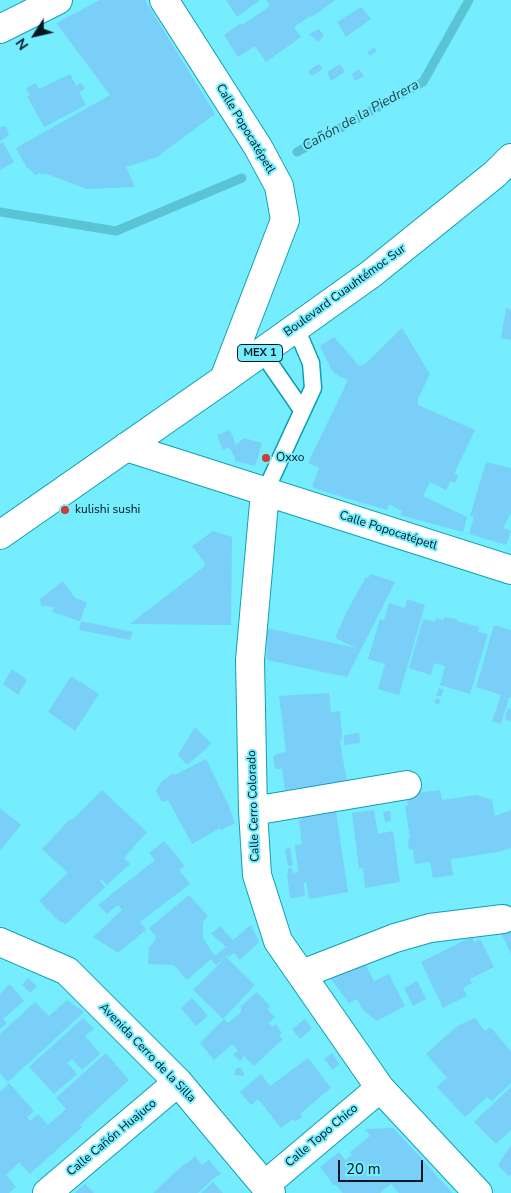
<!DOCTYPE html>
<meta charset="utf-8">
<style>
body{margin:0}
#map{position:relative;width:511px;height:1193px;overflow:hidden;background:#76ecff;font-family:"Nunito Sans",sans-serif}
canvas{display:block}
.north{position:absolute;left:10px;top:10px;width:50px;height:50px;-webkit-text-stroke:4px #76ecff;paint-order:stroke;rotate:235deg;font-size:14px;font-weight:700;line-height:20px;text-align:center;color:#00181d}
.north::after{content:'';display:block;margin:auto;width:18px;height:22px;background:#00181d;clip-path:polygon(50% 0,100% 100%,50% 72%,0 100%)}
.scale{position:absolute;left:338px;top:1160px;width:85px;height:22px;box-sizing:border-box;border:2px solid #00181d;border-top:0;padding-left:6px;font-size:15px;line-height:18px;white-space:nowrap;color:#00181d;-webkit-text-stroke:4px #76ecff;paint-order:stroke}
</style>
<div id="map">
<canvas width="511" height="1193"></canvas>
<div class="north">N</div>
<div class="scale">20 m</div>
</div>
<script>
const c = document.querySelector('canvas').getContext('2d');
c.lineJoin = 'round';
function trace(path, color, width, dash) {
  c.strokeStyle = color;
  c.lineWidth = width;
  c.lineCap = dash ? 'butt' : 'round';
  c.setLineDash(dash || []);
  c.stroke(path);
}
function paint(path, color) {
  c.fillStyle = color;
  c.fill(path, 'evenodd');
}
function drawText(font, color, halo, rows, align = 'center') {
  c.font = font + ' "Nunito Sans",sans-serif';
  c.lineWidth = 4;
  c.setLineDash([]);
  c.textBaseline = 'middle';
  c.strokeStyle = halo;
  c.fillStyle = color;
  for (const [text, x, y, turn = 0] of rows) {
    c.save();
    c.translate(x, y);
    c.rotate((+turn || 0) * Math.PI / 180);
    c.textAlign = isNaN(turn) ? turn : align;
    if (halo) c.strokeText(text, 0, 0);
    c.fillText(text, 0, 0);
    c.restore();
  }
}
trace(new Path2D(`
 M297,152L423,82L469,0
 M0,212L116,231L242,178`), '#5ac4d5', 9);
paint(new Path2D(`
 M100,0H145L215,114L157,157L126,167L135,187L87,189L44,173L42,175L40,173L35,175L30,169L27,168L16,148L110,95L56,23Z
 M226,0H260L237,17Z
 M266,0H335L312,17L310,16L294,27L301,37L266,62L255,46L238,57L224,35L241,23L242,25L270,6Z
 M361,7L371,19L346,37L337,22Z
 M319,29L324,36L318,42L309,34Z
 M374,47L377,51L370,56L367,52Z
 M319,64L323,69L312,76L308,71Z
 M340,64L345,72L331,81L327,72Z
 M359,69L364,76L355,81L352,74Z
 M70,74L76,86L81,83L85,89L79,92L86,105L44,127L27,96L30,95L26,88L36,83L39,89Z
 M6,126L9,135L0,141V127Z
 M3,142L14,162L0,170V144Z
 M506,308L511,309V340L501,338Z
 M402,328L430,374L418,399V405L475,430L454,474L458,476L455,483L451,481L446,490L430,482L423,496L467,517L463,532L400,515L402,511L389,504L387,510L316,489L312,486L319,468L308,463L348,380L337,375L331,369L320,346L334,337L359,366L365,364Z
 M230,430L236,445L244,438L262,443L255,466L235,461V457L229,447L223,450L217,435Z
 M486,462L511,468V513L503,528L511,531L506,545L469,534L474,517L470,516Z
 M213,531L232,537L231,625L130,624L206,565L192,546Z
 M371,574L395,582L347,677L267,660V628L356,648L335,638L347,611L366,577L368,578Z
 M63,581L75,598L87,602L80,621L52,612L54,607L41,606L40,599Z
 M407,599L425,605L399,695L378,689L385,664L368,659L380,619L384,620L389,603L405,608Z
 M444,617L457,619V621L479,627L478,632L488,634L470,694L440,685L445,666L434,663L431,675L409,668L423,619L435,622L436,618L443,620Z
 M81,621L133,632L130,640L79,630Z
 M494,625L511,630V698L509,697L501,724L492,721L501,695L476,687Z
 M12,669L27,680L18,695L3,684Z
 M71,676L99,694L75,731L48,712Z
 M439,688L444,690L441,696H436Z
 M329,693L331,712L340,711L342,737L340,742L347,781L285,790L282,769H275L273,756L279,753L286,752L279,696Z
 M436,698L441,700L439,704L434,703Z
 M508,708L511,709V721L505,719Z
 M195,727L211,743L206,749L187,765L178,755Z
 M359,733L360,743L344,745V735Z
 M206,759L228,804L235,823L221,830L220,828L192,844L168,800L162,802L156,791L162,781L174,773L175,775Z
 M102,790L147,832L124,858L130,864L107,885L101,879L100,881L105,887L66,924L59,921L39,901L68,873L42,849L70,819L72,820Z
 M440,790L442,800L476,795L492,800L495,816L511,810V848L499,852L451,859L453,875L433,878L430,862L415,864L413,849L409,850L408,839L410,838L405,806L408,805L406,794Z
 M335,804L348,892L309,899L306,882L304,883L305,896L290,898L287,874L288,873V868H292L293,873L298,872L295,845L302,844L299,821L301,820V809Z
 M0,808L21,825L0,851Z
 M374,810L378,834L393,831L400,882L365,888L363,868L359,869L352,813Z
 M390,811L391,821L385,822L383,812Z
 M164,841L185,866L179,870L190,884L140,922L146,930L118,953L93,937L122,910L118,905L107,914L98,905L155,860L149,853Z
 M290,848L293,865L288,866L285,849Z
 M189,895L208,916L203,922V937L206,943L215,956L226,947L211,934L220,926L233,940L251,925L259,942L240,960L234,953L229,957L228,955L216,965L211,959L187,980L174,965L148,964L149,947L154,942L156,937L149,928Z
 M511,927V954L501,933Z
 M473,938L474,942L480,939L494,967L470,979L472,983L463,988L467,996L443,1008L421,962L467,939Z
 M226,957L255,985L223,1019L193,990Z
 M364,961L374,981L389,974L405,1006L377,1021L363,1010L357,999L349,1003L331,979Z
 M28,978L37,986L30,993L22,985Z
 M417,981L426,999L413,1006L404,988Z
 M10,984L24,1001L3,1019L7,1023L0,1029V994Z
 M257,992L270,1006L267,1009L275,1017L269,1023L272,1027L276,1024L282,1033L279,1035L283,1039L254,1066L244,1056L240,1061L233,1054L238,1051L233,1044L214,1060L200,1043L224,1019L228,1023L241,1012V1006Z
 M192,998L208,1016L196,1026L181,1008Z
 M67,1000L84,1012L8,1082L0,1074V1034L35,1002L49,1016Z
 M83,1018L94,1029L85,1036L100,1054L82,1070L72,1059L67,1063L77,1074L54,1094L29,1067Z
 M475,1018L485,1031L490,1027L511,1051V1083L492,1101L487,1097L465,1117L437,1087L447,1078L426,1054L457,1026Z
 M305,1019L312,1029L300,1039L292,1029Z
 M106,1053L129,1080L80,1125L82,1127L30,1174L19,1162L6,1175L16,1187L9,1193H0V1092L9,1083L34,1111L27,1117L30,1121L38,1114L48,1125L66,1109L56,1098Z
 M332,1053L339,1064L333,1070L324,1059Z
 M308,1058L331,1088L300,1114L302,1117L295,1122L293,1119L281,1128L258,1099L251,1105L240,1092L261,1074L270,1086Z
 M237,1068H241L244,1074V1076L235,1075V1071Z
 M511,1087V1130L496,1144L474,1122Z
 M393,1128L421,1158L452,1193H399L391,1184L380,1193H343L336,1185L334,1186L320,1167L339,1152L345,1160L352,1155L350,1152L370,1136L365,1129Z
 M511,1145V1174L509,1177L498,1165Z
 M195,1156L202,1165L209,1160L221,1174L214,1178L198,1193H153L185,1163L186,1164Z
 M213,1182L223,1193H201Z
 M85,1184L94,1193H75Z`), '#79cff7');
const lane = new Path2D(`
 M262,352L302,410
 M265,492L313,388L311,363L296,328`);
const street = new Path2D(`
 M164,0L258,147L279,186L285,220L224,379
 M0,29L58,0
 M126,447L511,570
 M265,492L250,660L253,811L257,875L278,941L380,1088L478,1193
 M253,811L407,785
 M302,974L395,938L430,928L503,919
 M265,1185L380,1088
 M47,1193L178,1082`);
const secondary = new Path2D(`
 M0,942L67,971L178,1082L271,1193`);
const primary = new Path2D(`
 M0,535L224,379L371,274L495,174L511,158`);
trace(lane, '#109fb1', 19);
trace(street, '#109fb1', 30);
trace(secondary, '#109fb1', 30);
trace(primary, '#109fb1', 30);
trace(lane, '#fff', 16);
trace(street, '#fff', 28);
trace(secondary, '#fff', 28);
trace(primary, '#fff', 28);
for (const [x, y, r, color] of [
 [266,458,5,"#cb3e30"],
 [65,510,5,"#cb3e30"]
]) {
  const dot = new Path2D();
  dot.arc(x, y, r, 0, 2 * Math.PI);
  c.fillStyle = color;
  c.fill(dot);
  trace(dot, '#76ecff', 2);
}
for (const [x, y, w] of [
 [260,353,45]
]) {
  const box = new Path2D();
  box.roundRect(x - w / 2, y - 8.5, w, 17, 4);
  c.fillStyle = '#76ecff';
  c.fill(box);
  trace(box, '#00181d', 1);
}
drawText('bold 11px', '#00181d', null, [
 ["MEX 1",260,353]
]);
drawText('12px', '#00181d', '#76ecff', [
 ["Calle Popocatépetl",245,129,59],
 ["Boulevard Cuauhtémoc Sur",345,291,-36],
 ["Calle Popocatépetl",388,531,18],
 ["Calle Cerro Colorado",254,806,-92],
 ["Avenida Cerro de la Silla",147,1053,46],
 ["Calle Topo Chico",322,1136,-40],
 ["Calle Cañón Huajuco",112,1138,-40]
]);
drawText('12px', '#00181d', '#76ecff', [
 ["Oxxo",276,458],
 ["kulishi sushi",75,510]
], 'left');
drawText('italic 14px', '#224348', '#76ecff', [
 ["Cañón de la Piedrera",361,116,-29]
]);
</script>
